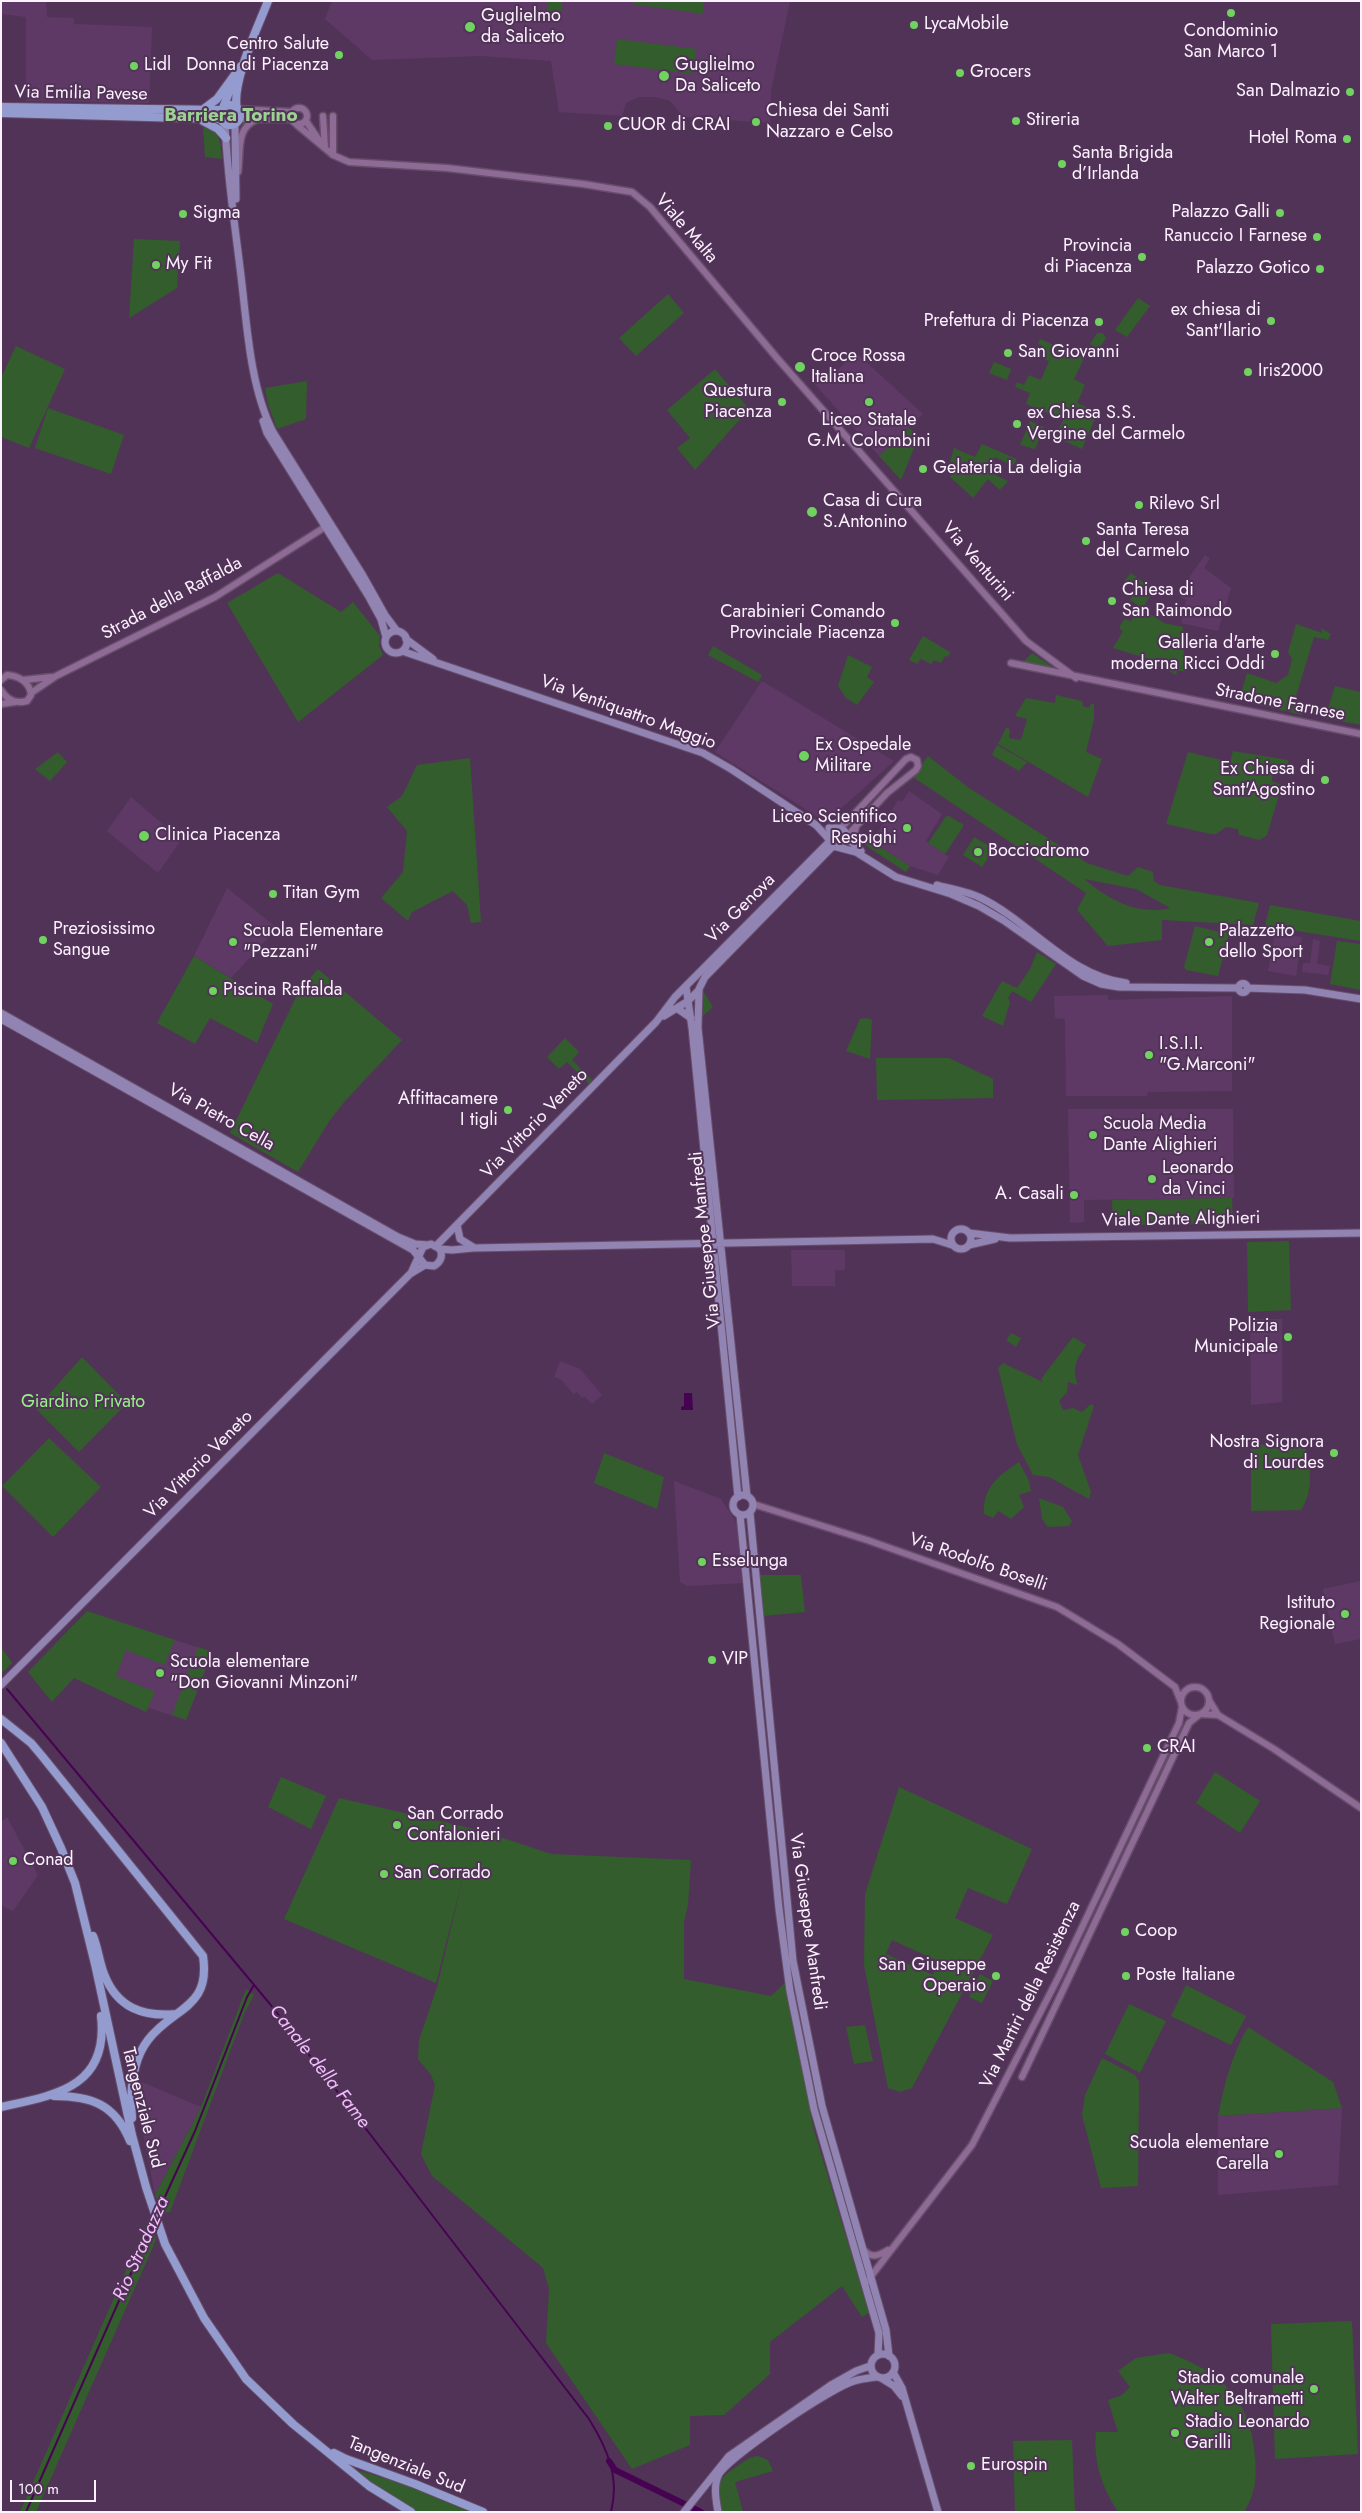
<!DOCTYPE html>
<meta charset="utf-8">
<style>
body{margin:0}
#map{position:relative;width:1362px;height:2513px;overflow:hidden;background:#523358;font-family:Jost,sans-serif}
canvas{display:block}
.frame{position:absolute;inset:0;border:2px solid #fcf1fe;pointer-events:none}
.scale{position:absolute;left:10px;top:2480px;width:86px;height:22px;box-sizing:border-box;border:2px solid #fcf1fe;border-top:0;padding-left:6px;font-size:15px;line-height:18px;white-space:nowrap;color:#fcf1fe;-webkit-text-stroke:4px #523358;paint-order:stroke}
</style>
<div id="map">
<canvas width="1362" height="2513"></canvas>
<div class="frame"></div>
<div class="scale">100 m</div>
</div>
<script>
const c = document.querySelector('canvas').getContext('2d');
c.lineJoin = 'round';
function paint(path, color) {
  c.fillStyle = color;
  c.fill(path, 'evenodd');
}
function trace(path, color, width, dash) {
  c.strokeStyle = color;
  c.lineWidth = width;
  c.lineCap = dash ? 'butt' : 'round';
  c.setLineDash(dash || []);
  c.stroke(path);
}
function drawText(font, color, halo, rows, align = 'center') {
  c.font = font + ' Jost,sans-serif';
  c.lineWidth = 4;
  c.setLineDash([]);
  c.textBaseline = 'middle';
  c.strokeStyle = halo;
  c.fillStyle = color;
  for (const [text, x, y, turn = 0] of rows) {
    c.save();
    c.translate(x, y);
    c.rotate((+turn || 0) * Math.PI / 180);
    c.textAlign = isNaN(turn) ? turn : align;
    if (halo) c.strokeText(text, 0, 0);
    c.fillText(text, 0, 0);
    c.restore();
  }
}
paint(new Path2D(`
 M1,1H46L47,17L74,18V24L152,27L149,103L26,101V17L1,14Z
 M332,1H790L771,91L770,123L684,117L670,101L656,97H639L626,103L622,116L559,112L551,61L481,56L372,60L325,19Z
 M855,352L923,414L879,456L812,381L817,376L838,370Z
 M1205,555L1210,558L1204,568L1231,588L1218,631L1181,623L1186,600L1177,594Z
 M762,681L894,761L826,822L715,752Z
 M909,791L942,814L926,841L949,857L938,875L910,866L872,842L898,800L902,802Z
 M131,797L181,840L158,873L107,831Z
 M227,888L277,928L231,978L194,956Z
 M1275,933L1302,937L1296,976L1268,971Z
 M1313,939L1320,941L1317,964L1330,966L1328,975L1302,972L1303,963H1310Z
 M1108,995V1000L1232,996V1091L1148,1092L1147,1096H1066L1065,1019L1055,1018L1054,996Z
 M1068,1109H1233L1234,1198L1084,1200V1222L1070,1223Z
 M791,1250H845V1270H835V1286H792Z
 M1282,1319V1402L1251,1405L1250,1319Z
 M560,1361L580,1369L602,1395L592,1404L585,1396L582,1398L577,1392L573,1394L562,1380L554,1377Z
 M674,1481L721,1499L736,1522L744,1583L687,1586L680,1582Z
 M1361,1581V1639L1335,1644L1323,1589Z
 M135,1627L212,1652L186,1720L149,1708L146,1712L108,1694Z
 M7,1817L38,1875L13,1911L1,1905V1822Z
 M137,2080L201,2107L155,2195L136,2095Z
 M1342,2108L1338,2185L1218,2195V2116Z`), '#5e3965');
paint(new Path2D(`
 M548,1L562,2L560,17H547Z
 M633,1H704L703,14L633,4Z
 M617,39L696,49L693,74L614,64Z
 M203,127C222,130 220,143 222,159L205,157Z
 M134,239L180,241L177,288L129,318Z
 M668,294L684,313L636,356L619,338Z
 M1138,298L1150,306L1127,337L1115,330Z
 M1097,333H1103L1106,338L1098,350L1090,344Z
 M1040,339L1084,358L1074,379L1085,385L1077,403L1098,412L1082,449L1055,437L1063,420L1026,404L1030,393L1015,387L1017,382L1024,385L1029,375L1041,380L1049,361L1037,356L1042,346L1038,344Z
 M16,346L65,369L29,448L1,437V378Z
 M994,362L1011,369L1007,380L989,373Z
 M715,369L749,409L695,470L677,448L690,438L667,410Z
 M307,381L306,419L277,429L268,404L265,388Z
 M48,408L124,435L111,474L35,448Z
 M1030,421L1044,427L1035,449L1020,445Z
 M909,428L919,436L901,480L879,456Z
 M982,444L1017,459L1013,466L995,457L987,471L1008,481L1000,490L988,479L973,498L950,477L954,470L949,465L954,448L975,457Z
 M278,573L341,612L353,602L380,636L379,646L383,655L298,722L227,603Z
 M1131,573L1154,590L1142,609L1164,623L1183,627L1182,637L1186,671H1177L1176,675L1156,664L1152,660L1113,648L1123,631L1119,628L1124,619L1131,621L1138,605L1130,600L1135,589L1124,581Z
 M1296,624L1322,633L1321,628L1331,634L1328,640L1314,637L1294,703L1305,708L1302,715L1239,700L1247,673L1276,683L1288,675L1292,659L1288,652Z
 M923,636L950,652L948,657L945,656L941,663L934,660L931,664L921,659L917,664L909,660Z
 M713,646L762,675L758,682L708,655Z
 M1032,653L1051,666V668L1023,662Z
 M848,655L872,667L867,677L874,682L857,705L846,698L838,686Z
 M1335,686L1361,692V725L1325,718Z
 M1056,695L1082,701L1083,706L1089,708L1091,704H1094V719L1086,752L1102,759L1088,797L998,744L1006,728L1010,729L1009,738L1021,740L1027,719L1015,716L1026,698L1055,703Z
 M997,745L1027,762L1019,771L992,755Z
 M1233,751L1288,760L1287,768H1273L1272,781L1282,785L1267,835L1260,840L1239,835L1238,829L1226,827L1216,834H1211L1166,824L1188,752L1230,762Z
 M58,752L67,762L50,781L35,769Z
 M928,756L969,788L1087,863L1128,876L1138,867L1153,872L1154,881L1160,885L1259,903L1253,925L1162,920V940L1108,946L1077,910L1086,893L913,777C922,770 921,763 928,756ZM1084,879L1136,889L1170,908C1137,916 1108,899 1084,879Z
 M470,758L481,922L471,923L467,905L453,891L412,912L408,921L381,898L403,872L407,831L387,807L402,796L417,765Z
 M947,815L964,825L945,854L928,843Z
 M974,837L994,849L982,867L963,855Z
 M869,840L910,866L906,872L865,845Z
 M1270,905L1361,921V941L1265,926Z
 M1195,926L1220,932L1221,928L1230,930L1218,976L1186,970L1184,967Z
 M1337,941L1361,944V990L1330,984Z
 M1037,952L1056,964L1031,1002L1012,991L1008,998L1010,1002L1003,1026L982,1016L1002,981L1017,988L1030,969Z
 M194,956L273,1004L257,1043L210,1018L195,1044L157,1023Z
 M318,969L402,1040L345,1101L330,1120L298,1172L230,1133L299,991Z
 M701,988L713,1007L698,1020Z
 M867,1018L872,1020L870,1059L846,1051L860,1019Z
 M565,1038L579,1052L572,1060L592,1080L589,1084L567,1062L559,1069L547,1057Z
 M876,1058H949L993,1079V1098L877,1100Z
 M1232,1198L1233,1224L1113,1225L1112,1200Z
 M1289,1241L1291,1310L1248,1312L1247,1242Z
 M1011,1333L1021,1338L1016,1347L1006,1340Z
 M1073,1337L1086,1345C1077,1359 1071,1368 1078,1385L1068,1382L1067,1392L1059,1401L1063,1410L1073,1408L1082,1412L1091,1404L1094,1406L1078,1455L1091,1492L1089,1499L1049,1477L1033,1475L1017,1444L998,1368L1003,1363L1043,1382L1041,1379Z
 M82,1357L127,1403L79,1452L36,1409Z
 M49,1438L101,1487L53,1537L2,1486Z
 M1304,1443C1310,1467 1315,1488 1301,1510L1251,1511V1445Z
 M604,1453L664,1477L657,1509L594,1483Z
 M1019,1462L1029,1481L1031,1491L1019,1495L1024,1507L1011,1519L998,1511L993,1518L984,1514C982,1488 999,1475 1019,1462Z
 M1039,1498L1063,1507L1072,1521L1069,1526L1048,1527L1042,1519Z
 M760,1575H801L805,1612L763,1616Z
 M87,1611L175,1640L164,1665L126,1650L116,1676L155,1692L146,1712L74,1678L52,1702L28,1672Z
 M1,1647L12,1663L1,1674Z
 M198,1647L212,1652L186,1720L172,1715Z
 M1215,1772L1260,1801L1240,1833L1196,1803Z
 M281,1777L326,1796L311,1829L268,1807Z
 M899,1787L1032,1849L1007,1904L968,1888L955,1918L993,1935L912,2088L900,2092L888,2088L864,1965L865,1894ZM892,1940L938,1961L933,1975L886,1954Z
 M339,1798L474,1829L470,1846L474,1833H488L551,1854L691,1860L688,1905L684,1922V1979L771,1996L785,1983L814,2130L869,2313L862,2317L842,2286L770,2342V2374L724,2415L690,2416V2445L632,2469L546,2343L549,2289L543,2268L432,2176L421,2154L435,2085L431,2075L418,2059L419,2040L437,1987L465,1869L436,1983L284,1919Z
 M980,1974L993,1981L982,2003L969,1997Z
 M1186,1985L1246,2016L1231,2045L1171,2016Z
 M246,1989L254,1995L244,2014L170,2212L164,2213L155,2195L201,2107Z
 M1129,2004L1166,2021L1140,2073L1105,2054Z
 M865,2025L873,2061L854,2064L846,2027Z
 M1248,2027L1333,2082L1342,2108L1218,2116C1224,2085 1232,2054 1248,2027Z
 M1102,2058L1135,2075L1139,2082L1138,2186L1101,2188L1082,2115L1085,2095Z
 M149,2218L156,2240L36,2512H20Z
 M1352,2321L1358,2454L1275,2459L1271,2324Z
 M1169,2353C1221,2372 1251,2399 1255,2457C1257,2477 1255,2495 1244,2512H1118C1102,2487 1093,2462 1096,2432H1118L1108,2400L1122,2395L1130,2387L1118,2371L1136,2358Z
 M1072,2440L1075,2512H1015L1013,2441Z
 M758,2456L768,2460L773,2471L735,2482L743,2512H722C717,2488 715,2480 736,2467C743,2462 749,2457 758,2456Z
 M360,2471L405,2484L471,2512C455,2512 437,2513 420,2512C399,2509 376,2488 360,2475Z`), '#335d2c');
paint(new Path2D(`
 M684,1393H692L693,1410H681V1407L684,1406Z`), '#460351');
trace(new Path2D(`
 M7,1689L270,2004L589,2419C607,2448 620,2477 611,2512
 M158,2212L195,2131L247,1997L254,1985
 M26,2512L154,2221`), '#460351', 2);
trace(new Path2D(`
 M609,2461L615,2470L701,2512`), '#460351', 6);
const tertiary = new Path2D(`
 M291 116a8 8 0 1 1 16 0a8 8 0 1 1-16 0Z
 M237,109L292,112
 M323,116L325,148
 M333,116V155
 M239,119H291
 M306,121L321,143
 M297,125L333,155L349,162L447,168L583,184L632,192L650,207L777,358L1026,641L1076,678
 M238,172C241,152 235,127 258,119
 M1011,663L1361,734
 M1,680L7,675C19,676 30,682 31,695L27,701C16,704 7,700 1,690
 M23,680L52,677
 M31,693L56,676L215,597L325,527
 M1,704L15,702
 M856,826L854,838L858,848
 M841,828L906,759L911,757L917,760L918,766L916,770L887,793L847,836
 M753,1504L867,1540L1057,1607L1118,1644L1175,1687L1181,1702
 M1181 1701a14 14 0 1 1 28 0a14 14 0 1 1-28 0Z
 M1209,1700L1218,1715L1274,1749L1361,1808
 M1022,2077L1189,1723L1200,1714L1218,1715
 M863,2249C871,2259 878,2256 888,2250
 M865,2284L972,2145L1058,1978L1179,1723L1182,1707`);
const secondary = new Path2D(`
 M225,124C227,175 235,225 241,276C247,325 250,387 273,432L362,574L385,615L397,631
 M235,124L236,199
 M263,421L267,433L369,597L381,619L386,637
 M385 642a11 11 0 1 1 22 0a11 11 0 1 1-22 0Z
 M406,639L433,659
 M402,651L703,753L731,769L816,825L827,837
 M829,828C837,829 843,825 847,836L845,842
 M832,829L827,837L833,846L856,852L896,877L951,894L979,906L1003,920L1083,976L1101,984L1119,987L1238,988
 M847,838L861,851
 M937,885C951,889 967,891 981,898C1032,923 1067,975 1126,983
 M1238.5 988a4.5 4.5 0 1 1 9 0a4.5 4.5 0 1 1-9 0Z
 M686,987L692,1028L738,1497
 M1247,988L1305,990L1361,999
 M673,1009H678L691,1018
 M1,1013L398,1237L415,1244L428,1245
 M664,1016L688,1001L699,990
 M1,1019L413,1250L425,1265L434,1266C441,1262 443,1256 440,1249L431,1244L423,1247L412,1271
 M457,1225L460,1239L473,1247
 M951 1239a10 10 0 1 1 20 0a10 10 0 1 1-20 0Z
 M969,1233L1010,1238L1361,1233
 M969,1245L995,1239
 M436,1246L656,1022L675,997L829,842
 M440,1249L452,1250L473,1248L933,1239L952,1245
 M733 1505a10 10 0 1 1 20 0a10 10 0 1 1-20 0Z
 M747,1496L698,1028L699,989L705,977L833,846
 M750,1513L793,1961L822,2106L886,2330L889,2356
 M740,1515L779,1909L790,1991L814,2109L879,2333L878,2355
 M1,1685L410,1274L425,1265
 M871 2366a12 12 0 1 1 24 0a12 12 0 1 1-24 0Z
 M893,2372L902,2388L938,2512
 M881,2378L894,2386L902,2396
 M684,2512L729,2456L831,2385L856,2371L870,2366
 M718,2512C716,2499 713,2486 719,2474C730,2456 832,2387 854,2381C861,2379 869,2378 876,2377`);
const primary = new Path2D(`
 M220 115a10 10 0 1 1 20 0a10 10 0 1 1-20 0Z
 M1,107L221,110
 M223,108L232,84
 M237,109C231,83 258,27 268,1
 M201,111L217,99L241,66
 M1,113L220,119
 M203,121L218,129L226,138
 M1,1719L31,1743L42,1756L203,1956C211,2009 173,2007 148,2040C131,2062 130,2092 132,2118
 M1,1743L42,1807L61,1848L75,1883L95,1964L132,2135L146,2187L165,2244L204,2318L246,2379L293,2424L369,2486L411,2512
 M93,1936C98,1948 99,1961 104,1974C117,2008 143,2017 176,2014
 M54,2096C91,2096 115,2104 130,2141
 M1,2107C56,2095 109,2087 101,2016
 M334,2453L346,2459L415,2484L483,2512`);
trace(tertiary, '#664e6b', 9);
trace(secondary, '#664e6b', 9);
trace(primary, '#664e6b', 10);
trace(tertiary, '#8d6b94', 6);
trace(secondary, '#9183b2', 7);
trace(primary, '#949ccf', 8);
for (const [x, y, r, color] of [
 [1231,13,5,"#70d35f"],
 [914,25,5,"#70d35f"],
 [470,27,6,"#70d35f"],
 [339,55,5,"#70d35f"],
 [134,66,5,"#70d35f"],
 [960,73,5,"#70d35f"],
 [664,76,6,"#70d35f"],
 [1350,92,5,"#70d35f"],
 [1016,121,5,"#70d35f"],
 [756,122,5,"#70d35f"],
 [608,126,5,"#70d35f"],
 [1347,139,5,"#70d35f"],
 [1062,164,5,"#70d35f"],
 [1280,213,5,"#70d35f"],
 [183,214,5,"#70d35f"],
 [1317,237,5,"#70d35f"],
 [1142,257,5,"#70d35f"],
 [156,265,5,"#70d35f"],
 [1320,269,5,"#70d35f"],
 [1271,321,5,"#70d35f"],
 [1099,322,5,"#70d35f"],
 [1008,353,5,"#70d35f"],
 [800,367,6,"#70d35f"],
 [1248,372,5,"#70d35f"],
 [782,402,5,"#70d35f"],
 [869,402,5,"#70d35f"],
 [1017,424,5,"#70d35f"],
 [923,469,5,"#70d35f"],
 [1139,505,5,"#70d35f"],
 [812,512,6,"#70d35f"],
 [1086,541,5,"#70d35f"],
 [1112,601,5,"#70d35f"],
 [895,623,5,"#70d35f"],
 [1275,654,5,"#70d35f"],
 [804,756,6,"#70d35f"],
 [1325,780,5,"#70d35f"],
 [907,828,5,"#70d35f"],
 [144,836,6,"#70d35f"],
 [978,852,5,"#70d35f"],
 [273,894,5,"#70d35f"],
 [43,940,5,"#70d35f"],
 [233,942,5,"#70d35f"],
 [1209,942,5,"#70d35f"],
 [213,991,5,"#70d35f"],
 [1149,1055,5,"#70d35f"],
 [508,1110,5,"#70d35f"],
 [1093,1135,5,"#70d35f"],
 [1152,1179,5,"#70d35f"],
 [1074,1195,5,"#70d35f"],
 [1288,1337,5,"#70d35f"],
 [1334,1453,5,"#70d35f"],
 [702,1562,5,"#70d35f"],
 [1345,1614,5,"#70d35f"],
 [712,1660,5,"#70d35f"],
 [160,1673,5,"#70d35f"],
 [1147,1748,5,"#70d35f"],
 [397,1825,5,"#70d35f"],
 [13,1861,5,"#70d35f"],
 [384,1874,5,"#70d35f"],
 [1125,1932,5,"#70d35f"],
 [996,1976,5,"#70d35f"],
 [1126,1976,5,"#70d35f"],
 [1279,2154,5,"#70d35f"],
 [1314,2389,5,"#70d35f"],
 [1175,2433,5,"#70d35f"],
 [971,2466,5,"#70d35f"]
]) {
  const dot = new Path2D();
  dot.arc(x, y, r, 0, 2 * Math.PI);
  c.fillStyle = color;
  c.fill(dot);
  trace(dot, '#523358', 2);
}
drawText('18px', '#fcf1fe', '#523358', [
 ["Guglielmo",481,17],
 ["da Saliceto",481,38],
 ["LycaMobile",924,25],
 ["Condominio",1231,32,"center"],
 ["San Marco 1",1231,53,"center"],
 ["Centro Salute",329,45,"right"],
 ["Donna di Piacenza",329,66,"right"],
 ["Lidl",144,66],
 ["Guglielmo",675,66],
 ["Da Saliceto",675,87],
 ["Grocers",970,73],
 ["San Dalmazio",1340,92,"right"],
 ["Chiesa dei Santi",766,112],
 ["Nazzaro e Celso",766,133],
 ["Stireria",1026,121],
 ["CUOR di CRAI",618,126],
 ["Hotel Roma",1337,139,"right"],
 ["Santa Brigida",1072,154],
 ["d’Irlanda",1072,175],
 ["Palazzo Galli",1270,213,"right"],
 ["Sigma",193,214],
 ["Ranuccio I Farnese",1307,237,"right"],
 ["Provincia",1132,247,"right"],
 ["di Piacenza",1132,268,"right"],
 ["My Fit",166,265],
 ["Palazzo Gotico",1310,269,"right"],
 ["ex chiesa di",1261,311,"right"],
 ["Sant'Ilario",1261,332,"right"],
 ["Prefettura di Piacenza",1089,322,"right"],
 ["San Giovanni",1018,353],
 ["Croce Rossa",811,357],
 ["Italiana",811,378],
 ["Iris2000",1258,372],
 ["Questura",772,392,"right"],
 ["Piacenza",772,413,"right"],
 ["ex Chiesa S.S.",1027,414],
 ["Vergine del Carmelo",1027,435],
 ["Liceo Statale",869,421,"center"],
 ["G.M. Colombini",869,442,"center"],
 ["Gelateria La deligia",933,469],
 ["Casa di Cura",823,502],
 ["S.Antonino",823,523],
 ["Rilevo Srl",1149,505],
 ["Santa Teresa",1096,531],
 ["del Carmelo",1096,552],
 ["Chiesa di",1122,591],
 ["San Raimondo",1122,612],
 ["Carabinieri Comando",885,613,"right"],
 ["Provinciale Piacenza",885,634,"right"],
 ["Galleria d'arte",1265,644,"right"],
 ["moderna Ricci Oddi",1265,665,"right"],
 ["Ex Ospedale",815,746],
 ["Militare",815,767],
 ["Ex Chiesa di",1315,770,"right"],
 ["Sant'Agostino",1315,791,"right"],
 ["Liceo Scientifico",897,818,"right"],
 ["Respighi",897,839,"right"],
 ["Clinica Piacenza",155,836],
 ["Bocciodromo",988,852],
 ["Titan Gym",283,894],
 ["Preziosissimo",53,930],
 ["Sangue",53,951],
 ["Scuola Elementare",243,932],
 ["\"Pezzani\"",243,953],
 ["Palazzetto",1219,932],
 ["dello Sport",1219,953],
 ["Piscina Raffalda",223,991],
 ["I.S.I.I.",1159,1045],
 ["\"G.Marconi\"",1159,1066],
 ["Affittacamere",498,1100,"right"],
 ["I tigli",498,1121,"right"],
 ["Scuola Media",1103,1125],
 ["Dante Alighieri",1103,1146],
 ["Leonardo",1162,1169],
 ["da Vinci",1162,1190],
 ["A. Casali",1064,1195,"right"],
 ["Polizia",1278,1327,"right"],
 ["Municipale",1278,1348,"right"],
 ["Nostra Signora",1324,1443,"right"],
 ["di Lourdes",1324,1464,"right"],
 ["Esselunga",712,1562],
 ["Istituto",1335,1604,"right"],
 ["Regionale",1335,1625,"right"],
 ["VIP",722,1660],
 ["Scuola elementare",170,1663],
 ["\"Don Giovanni Minzoni\"",170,1684],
 ["CRAI",1157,1748],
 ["San Corrado",407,1815],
 ["Confalonieri",407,1836],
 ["Conad",23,1861],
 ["San Corrado",394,1874],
 ["Coop",1135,1932],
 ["San Giuseppe",986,1966,"right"],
 ["Operaio",986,1987,"right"],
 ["Poste Italiane",1136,1976],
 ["Scuola elementare",1269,2144,"right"],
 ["Carella",1269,2165,"right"],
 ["Stadio comunale",1304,2379,"right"],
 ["Walter Beltrametti",1304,2400,"right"],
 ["Stadio Leonardo",1185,2423],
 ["Garilli",1185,2444],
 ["Eurospin",981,2466]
], 'left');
drawText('18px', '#fcf1fe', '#523358', [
 ["Via Emilia Pavese",81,94,1],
 ["Viale Malta",686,229,49],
 ["Via Venturini",977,562,49],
 ["Strada della Raffalda",172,599,-28],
 ["Stradone Farnese",1280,703,11],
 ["Via Ventiquattro Maggio",628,713,20],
 ["Via Genova",741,909,-45],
 ["Via Pietro Cella",221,1118,29],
 ["Via Vittorio Veneto",535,1124,-46],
 ["Viale Dante Alighieri",1181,1220,-1],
 ["Via Giuseppe Manfredi",706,1240,-96],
 ["Via Vittorio Veneto",199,1465,-45],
 ["Via Rodolfo Boselli",978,1563,19],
 ["Via Giuseppe Manfredi",807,1922,82],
 ["Via Martiri della Resistenza",1031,1995,-64],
 ["Tangenziale Sud",142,2108,76],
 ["Tangenziale Sud",406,2466,22]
]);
drawText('18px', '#98f189', '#523358', [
 ["Giardino Privato",83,1403]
]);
drawText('bold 19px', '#9ed294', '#523358', [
 ["Barriera Torino",231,116]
]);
drawText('italic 19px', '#f1bffb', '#523358', [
 ["Canale della Fame",319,2067,52],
 ["Rio Stradazza",142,2249,-66]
]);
</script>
